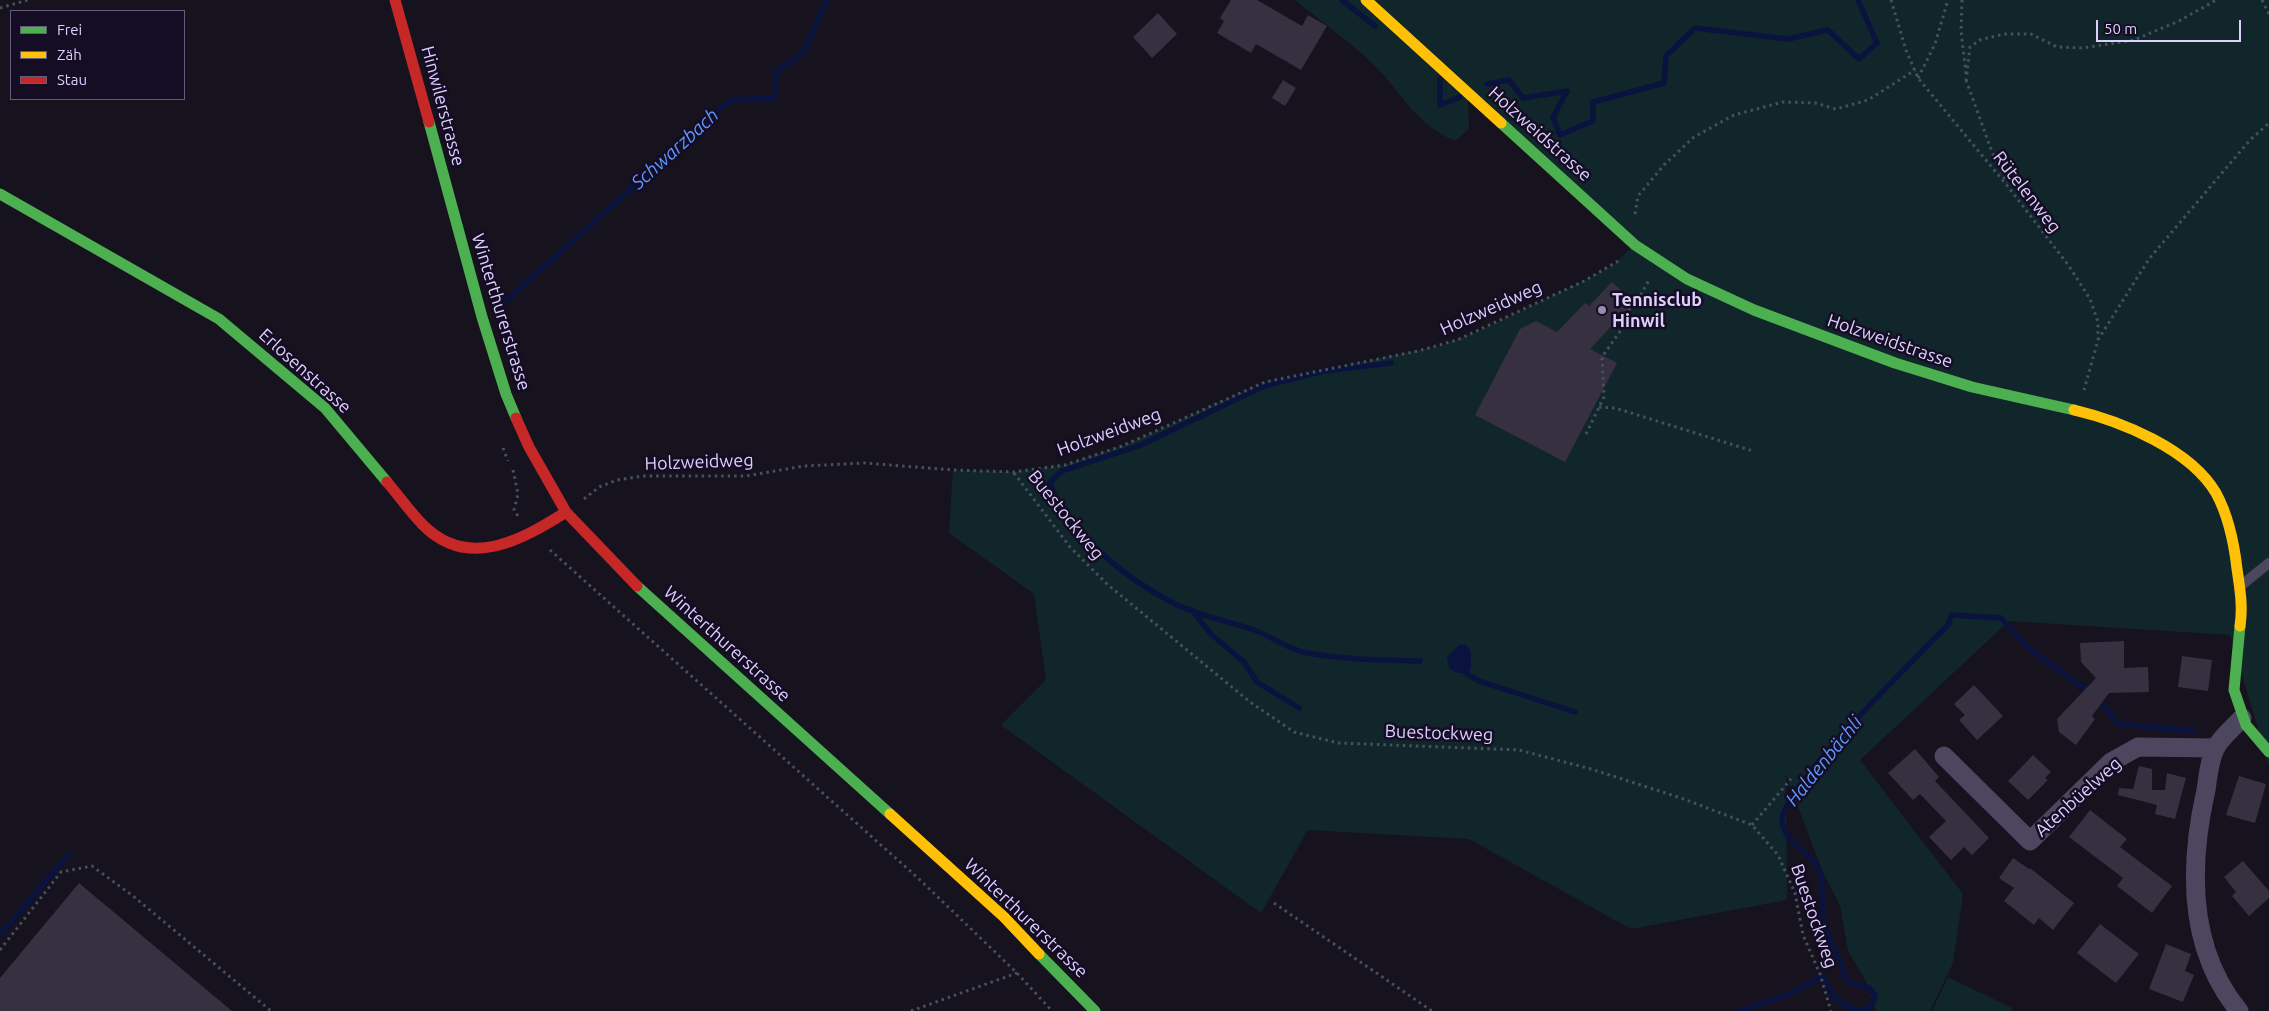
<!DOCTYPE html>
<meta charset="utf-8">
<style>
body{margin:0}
#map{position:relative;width:2269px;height:1011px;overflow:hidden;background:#16121e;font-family:Ubuntu,sans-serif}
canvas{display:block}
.legend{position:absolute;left:10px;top:10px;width:175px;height:90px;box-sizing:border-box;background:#150d23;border:1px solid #655b7b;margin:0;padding:6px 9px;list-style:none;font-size:15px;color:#decfff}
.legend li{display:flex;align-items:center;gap:10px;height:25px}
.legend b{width:25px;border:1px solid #655b7b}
.scale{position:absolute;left:2096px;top:20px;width:145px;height:22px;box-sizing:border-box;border:2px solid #decfff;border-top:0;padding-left:6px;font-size:15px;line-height:18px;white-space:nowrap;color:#decfff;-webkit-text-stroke:4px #150d23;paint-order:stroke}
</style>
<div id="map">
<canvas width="2269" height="1011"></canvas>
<ul class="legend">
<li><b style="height:6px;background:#4caf50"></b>Frei</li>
<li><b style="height:6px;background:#ffc107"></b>Zäh</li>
<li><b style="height:6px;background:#c62828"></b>Stau</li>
</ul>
<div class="scale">50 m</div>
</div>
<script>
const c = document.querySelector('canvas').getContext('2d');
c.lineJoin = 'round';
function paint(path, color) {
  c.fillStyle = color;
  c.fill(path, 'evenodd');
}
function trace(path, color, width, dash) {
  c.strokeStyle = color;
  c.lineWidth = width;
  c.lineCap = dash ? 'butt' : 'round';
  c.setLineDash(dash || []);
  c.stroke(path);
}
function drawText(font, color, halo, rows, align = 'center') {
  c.font = font + ' Ubuntu,sans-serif';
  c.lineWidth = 5;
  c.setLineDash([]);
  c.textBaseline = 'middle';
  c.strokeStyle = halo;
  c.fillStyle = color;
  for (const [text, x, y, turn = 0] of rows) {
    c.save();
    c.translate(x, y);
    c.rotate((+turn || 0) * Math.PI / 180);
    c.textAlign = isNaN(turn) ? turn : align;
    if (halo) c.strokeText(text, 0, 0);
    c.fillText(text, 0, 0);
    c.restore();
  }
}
paint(new Path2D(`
 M1295,0H1363L1468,98L1469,129L1455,141C1414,122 1406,99 1378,69C1354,44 1321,22 1295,0Z
 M1374,0H2269V765L2230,635L2009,621L1860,760L1963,894L1953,963L1930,1011H1876L1866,981L1848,951L1840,905L1823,873L1786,775L1787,900L1631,929L1469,839L1308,830L1261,913L1001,725L1046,680L1034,594L949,533L953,470L1014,472L1065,465L1122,446L1265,382L1439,346L1474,333L1584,281L1613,265L1634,245Z
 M1948,977L2012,1008L2011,1011H1932Z`), '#11262b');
paint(new Path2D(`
 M1465,644L1471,651V668L1467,674L1455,672L1449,668L1447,657L1459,645Z`), '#09133e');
trace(new Path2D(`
 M1342,0L1375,26
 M1440,79V105L1460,97
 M1487,84L1509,80L1523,98L1567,91L1553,117L1560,135L1593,121V102L1664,83L1666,56L1695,28L1788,39L1828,30L1859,59L1877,43L1858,0
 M500,306L730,100L775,98L777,71L803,53L827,0
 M1391,363L1324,371L1264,386L1141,445L1062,471L1050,482C1064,531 1131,582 1175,604C1200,616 1228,621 1254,630C1271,636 1286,648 1303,652C1342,660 1381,660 1420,661
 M1192,610L1211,634L1244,662L1257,682L1299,708
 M1467,674L1479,681L1575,712
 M2098,698L2118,724L2194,731
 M0,935L69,854
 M1741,1011L1789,994L1823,976L1835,999L1857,1011
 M1857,1011C1869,1009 1873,1006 1875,995L1869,988L1846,981C1842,958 1831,946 1825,925C1821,911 1824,878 1819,869C1809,851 1786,844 1782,822C1777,792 1922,652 1949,624L1951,615L2001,618L2028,648L2091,693`), '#09133e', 5.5);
paint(new Path2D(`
 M1231,0H1257L1302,26L1308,15L1327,26L1301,70L1256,44L1251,53L1217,33L1224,21L1220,18Z
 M1158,13L1177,34L1152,58L1133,37Z
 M1283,80L1296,88L1285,106L1272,98Z
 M1612,282L1634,302L1590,349L1617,363L1565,462L1475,415L1520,329L1536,321L1557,332L1585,303L1589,306Z
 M2124,641V668L2148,667L2149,692L2109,693L2092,716L2095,719L2076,745L2059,732L2057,719L2096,678L2081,662L2080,643Z
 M2182,656L2212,660L2208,691L2178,687Z
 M1974,685L2003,716L1977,740L1959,720L1965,715L1954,704Z
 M1915,749L1939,777L1935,781L1989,838L1972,855L1964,847L1951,860L1929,837L1946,821L1920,794L1913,800L1888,773Z
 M2033,755L2051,772L2045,778L2048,780L2028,800L2008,781Z
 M2139,766L2152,769V790H2165L2167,773L2186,778L2175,819L2155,814L2157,805L2118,795L2119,788L2133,789Z
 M2239,776L2266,784L2255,823L2226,815Z
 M2090,810L2127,839L2120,847L2172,886L2152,913L2117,886L2123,878L2069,837Z
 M2013,858L2029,869L2030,868L2074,903L2053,930L2039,918L2034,925L2004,901L2014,888L1999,878Z
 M2243,861L2269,891V898L2249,916L2232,896L2236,892L2224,877Z
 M79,883L232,1011H0V978Z
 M2100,924L2139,954L2116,983L2077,953Z
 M2166,944L2191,954L2185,971L2194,975L2183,1002L2149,989Z`), '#363040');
trace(new Path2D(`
 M1891,0L1906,50L1918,78L2009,188L2069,266L2090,299L2098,322V340L2084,390
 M1962,0L1961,31L1966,74
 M2262,0L2269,14
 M0,8L28,0
 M1918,78L1935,44L1948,0
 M1966,80L1992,152L2007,183
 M1966,81L1970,47L1980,40L2004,34H2031L2057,47L2083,48L2134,40L2181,20L2216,0
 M1635,214L1638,196L1664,165L1694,137L1734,115L1783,102L1815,103L1836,109L1868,100L1915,70
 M2098,340L2149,259L2250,140L2269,123
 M1599,407L1615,408L1753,451
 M1586,434L1604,397L1602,357L1626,323V313L1640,296L1649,280
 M503,448L508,461
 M513,470L518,494L514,510L518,516
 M1014,473L1070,547L1107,584L1250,702L1294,732L1338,743L1519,750L1591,769L1681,798L1752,825L1778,855L1795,893L1803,935L1820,974L1831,1011
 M584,499L599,487L617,480L643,476H746L804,466L865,463L953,470L1014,472L1065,465L1122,446L1265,382L1418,351L1457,340L1584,281L1620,260
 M550,550L918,878L1017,973L1052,1011
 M1752,825L1791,779
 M1274,903L1432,1011
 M0,950L61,872L92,866L133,896L271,1011
 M911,1011L1017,973`), '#475060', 3, [2.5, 4]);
trace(new Path2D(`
 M2243,584L2269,563`), '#4c475f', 10);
trace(new Path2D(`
 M1944,756L2030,841L2111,762L2138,747L2215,748
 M2239,1011C2187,948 2189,865 2206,790C2208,777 2209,761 2215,749C2220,738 2234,727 2242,718`), '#4c475f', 19);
trace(new Path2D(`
 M429,122L482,317L506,394L516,418
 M1501,123L1635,245L1687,279L1754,310L1895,363L1972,387L2074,410
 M0,194L219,319L325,408L387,482
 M637,586L890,814
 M2240,626L2234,690L2246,725L2269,752
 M1039,954L1095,1011`), '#4caf50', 11);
trace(new Path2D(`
 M1366,0L1501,123
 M2074,410C2121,421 2190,449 2216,493C2229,517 2234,542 2237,569C2240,589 2243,607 2240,626
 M890,814L1004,917L1039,954`), '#ffc107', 11);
trace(new Path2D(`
 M395,0L429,122
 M516,418L529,447L566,512L637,586
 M387,482C399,496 411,513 424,526C469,570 522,540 566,512`), '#c62828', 11);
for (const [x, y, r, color] of [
 [1602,310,5,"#988db0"]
]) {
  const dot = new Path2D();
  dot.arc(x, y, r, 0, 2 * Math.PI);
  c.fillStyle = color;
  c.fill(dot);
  trace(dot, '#150d23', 2);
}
drawText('18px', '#decfff', '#150d23', [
 ["Hinwilerstrasse",443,106,75],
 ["Holzweidstrasse",1540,134,42],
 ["Rütelenweg",2027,192,52],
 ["Holzweidweg",1491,308,-24],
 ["Winterthurerstrasse",501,312,73],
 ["Holzweidstrasse",1890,341,19],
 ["Erlosenstrasse",305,371,42],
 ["Holzweidweg",1109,432,-20],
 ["Holzweidweg",699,462,-2],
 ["Buestockweg",1066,515,51],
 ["Winterthurerstrasse",727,644,42],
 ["Buestockweg",1439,733,2],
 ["Atenbüelweg",2078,797,-42],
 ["Buestockweg",1814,916,71],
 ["Winterthurerstrasse",1026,918,44]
]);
drawText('bold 18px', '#decfff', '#150d23', [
 ["Tennisclub",1612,300],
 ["Hinwil",1612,321]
], 'left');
drawText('italic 19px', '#5d97ff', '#150d23', [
 ["Schwarzbach",675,149,-42],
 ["Haldenbächli",1824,761,-51]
]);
</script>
